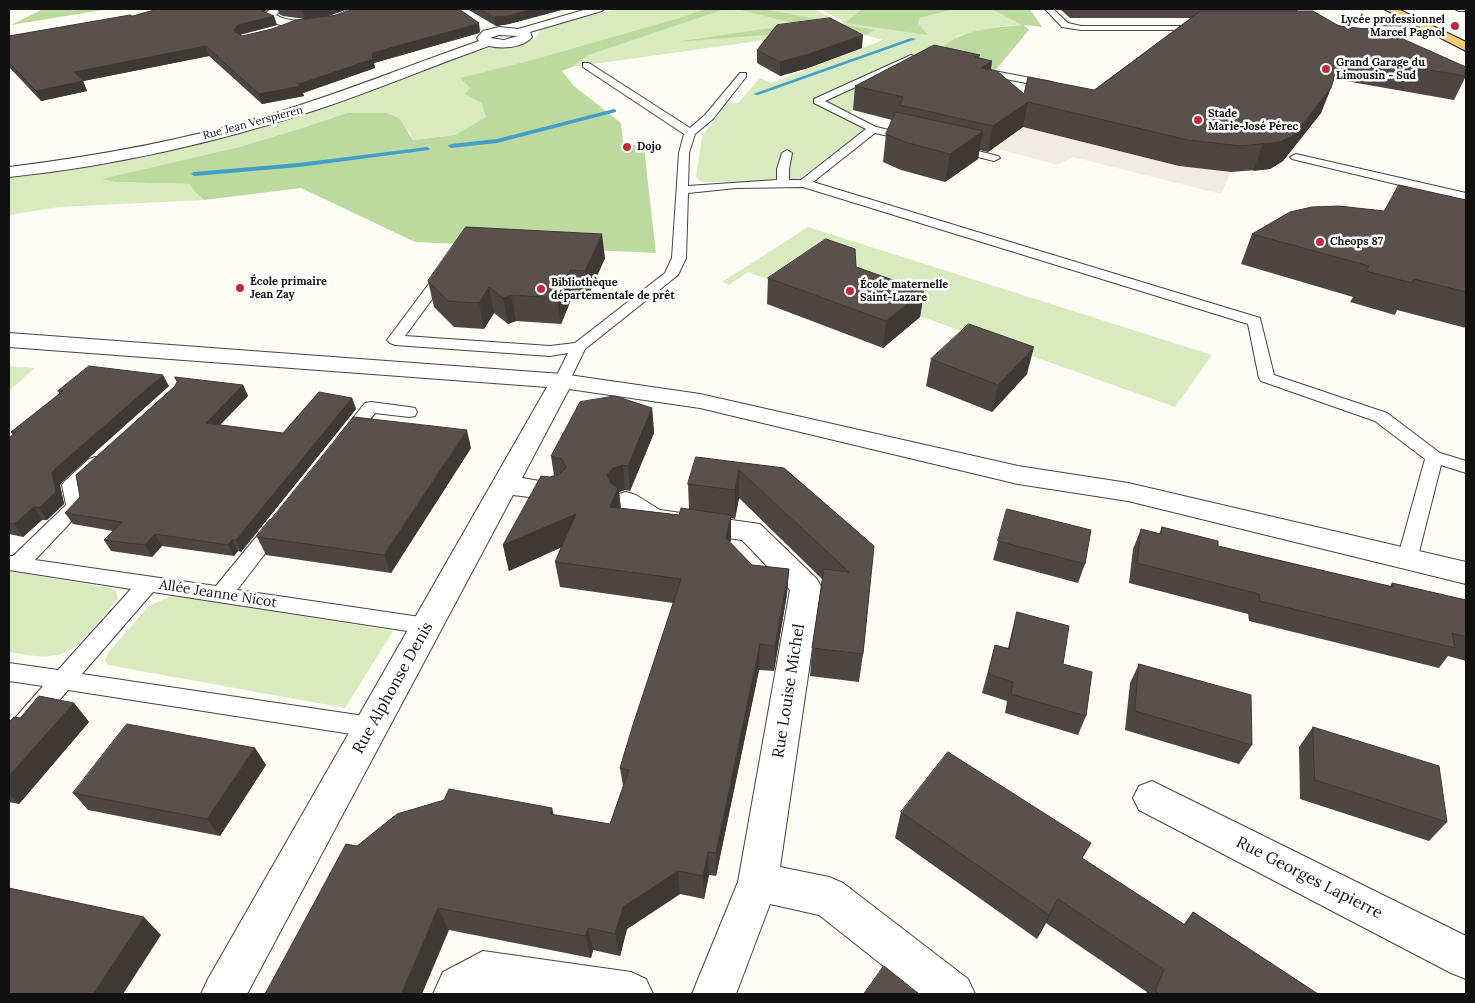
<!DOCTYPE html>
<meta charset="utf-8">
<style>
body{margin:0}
#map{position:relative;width:1475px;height:1003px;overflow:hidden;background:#fffcf5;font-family:Lora,serif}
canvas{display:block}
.frame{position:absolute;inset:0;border:10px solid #111;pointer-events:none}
</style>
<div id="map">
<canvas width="1475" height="1003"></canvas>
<div class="frame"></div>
</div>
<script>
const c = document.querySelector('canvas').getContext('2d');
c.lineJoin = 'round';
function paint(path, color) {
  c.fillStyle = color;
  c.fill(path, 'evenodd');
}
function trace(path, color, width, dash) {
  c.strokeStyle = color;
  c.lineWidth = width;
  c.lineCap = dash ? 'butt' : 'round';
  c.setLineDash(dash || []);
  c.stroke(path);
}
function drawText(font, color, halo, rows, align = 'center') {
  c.font = font + ' Lora,serif';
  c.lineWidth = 5;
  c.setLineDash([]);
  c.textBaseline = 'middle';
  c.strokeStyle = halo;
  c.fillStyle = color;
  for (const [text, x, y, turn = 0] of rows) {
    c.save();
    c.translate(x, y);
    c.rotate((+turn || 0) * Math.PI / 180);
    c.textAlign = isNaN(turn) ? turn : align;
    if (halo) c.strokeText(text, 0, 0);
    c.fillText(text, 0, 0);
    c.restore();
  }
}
paint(new Path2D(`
 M617,9H815L842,24L844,22L820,9H862L846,23L927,34L918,23L920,18L955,9H991L1023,25L1001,26L957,36L952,56L842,116L861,122L866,129L800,178L788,182H702L696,177L702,137L726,103H738L760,78L771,83L883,40L843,29L572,67L466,94L481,103L486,118L455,135L413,140L409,131L347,113L299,129L239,147L104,179L116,182L191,184L195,192L204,200L59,207L9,215V178L132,160L243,133L336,103L474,51L524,43L536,37L539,31L549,26Z
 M808,227L1212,355L1175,407L841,288H790L748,272L729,285L722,282Z
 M9,366L35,368L9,391Z
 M9,571L111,588L116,591L118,599L78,645C55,662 35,656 9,652Z
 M171,596H178L393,631L345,708L108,665L105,661L108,653L149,606Z`), '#d8eabe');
paint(new Path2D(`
 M43,9H109L11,25Z
 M705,9H725L588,55L572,67L562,71L574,86L621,123L623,142L644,147L656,253L415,242L301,188L204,200L195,192L190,184L116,182L102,179L239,147L299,129L347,113H386L399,118L413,140L455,135L486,117L481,103L465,94L470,88L460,78L529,61L683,17Z
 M737,9H763L875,30L865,35L843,29L676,42L797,24Z
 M862,9H955L920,18L918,23L928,35L845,23Z
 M991,9H1030L1042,27L1024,25L1029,30L994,72L940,62L946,44C967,29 997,27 1022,25Z`), '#bdda9e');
paint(new Path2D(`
 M1037,117L1179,166L1231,172L1221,194L1073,157L1057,165L995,148Z`), '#f1ece2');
paint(new Path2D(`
 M911,38L916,39L758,95L753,94Z
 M614,109L616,110V112L497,143L451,148L448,146L451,144L497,139Z
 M427,147L430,149L429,150L299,167L194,176L191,174L194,172L299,163Z`), '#439ecb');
const service = new Path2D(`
 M1045,9H1053L1068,23L1081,26H1202L1206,28L1202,30H1081L1062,27Z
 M1455,9H1466V11H1459Z
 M1385,21L1421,22L1425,24L1421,26C1409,26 1397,25 1385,25C1370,26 1338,37 1326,28C1329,26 1376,22 1385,21Z
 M911,55L923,60L919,63L912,61L825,101L876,127L915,136L916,138L915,140L911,141L875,133L813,182L1260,318L1274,375L1387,413L1440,453L1466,461V473L1441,465L1417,560L1414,565L1407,567L1400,565L1397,560L1425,459L1375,421L1261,381L1259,378L1248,324L803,187L736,188L688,193L686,258L678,275L585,349L568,384H556L554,381L568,353L550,356L395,345L390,343L387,340L440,269L445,268L452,272L405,336L550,346L575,343L665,273L672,258L679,153L684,134L583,67V63H589L690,128L705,115L740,73H746V77L713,119L695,134L689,153L688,186L777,180V169L782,153L787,150L792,153L789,169V180H801L866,129L814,103V99Z
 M978,68L1052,82L1057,85L1052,88L975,73L973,71Z
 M954,145L998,156L1000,158L994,161L950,150L949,148Z
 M1296,154L1466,193V201L1292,159L1290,157Z
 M371,402L409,407L415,408L417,412L415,416L409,417L375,413C366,424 357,445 341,441L338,437L341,433L365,403Z
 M95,457L101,459L104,463L81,486L85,507L35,560L216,586L270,520L277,518L284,520L287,525L237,590L427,618L435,620L438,626L435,632L427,634L153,592L82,674L371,717L379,720L383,727L379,734L371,737L68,690L18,748L9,751V725L43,686L9,681V663L58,670L131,589L9,570V556H13L66,505L62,485L65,481L89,459Z`);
const minor = new Path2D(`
 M270,9H282L276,15C291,24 318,21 335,16C346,12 348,8 361,9C345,28 280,35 263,16Z
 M587,9H604L602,11L530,32L532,37C523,48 502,49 489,46C432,66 376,90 319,109C219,142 114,166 9,177V167C98,156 186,140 272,114C342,93 410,65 479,41L477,38L483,31L499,27L518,29ZM499,35L518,36L504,40L490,38Z
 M9,333L562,374L700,394L1018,466L1128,483L1466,562V584L1128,501L1018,484L700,408L569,389L522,478L564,485L568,491L564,497L554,500L513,495L247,994H201L208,979L547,387L9,347Z
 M626,492L636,495L660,510L760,524L817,579L821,587L780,867L829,877L843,883L968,979L975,994H919L819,915L770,904L736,994H692L738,882L790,590L742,540L643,526L616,507L612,501L616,495Z
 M1152,781L1466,936V979L1451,973L1139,810L1133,798L1139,786Z
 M483,951L631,972L646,979L653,994H433L443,972Z`);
const primary = new Path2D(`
 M1384,9H1398L1466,42V51Z`);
trace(service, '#444', 2);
trace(minor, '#444', 2);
trace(primary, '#222', 2);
paint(service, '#fff');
paint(minor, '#fff');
paint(primary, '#f5cc6f');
paint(new Path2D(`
 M278,9H348L328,16L305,19L283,16L279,14Z
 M467,9H565L509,24L496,26Z
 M1060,9H1298L1297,11L1339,26L1466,76L1454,100L1334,79L1321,113L1283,161L1270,169L1231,172L1179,166L1023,127L988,152L979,150L978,159L945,182L901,170L883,162L886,134L892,120L853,110L855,86L980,55L979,58L992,61L991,69L1024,94L1094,90L1191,18H1070Z
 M265,12L277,25L240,35L242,36L480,31L479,33L374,63L375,68L303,93L304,96L262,104L209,56L83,81L87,91L41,101L9,67V36L132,16Z
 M862,48L808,68L780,76L757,63V50Z
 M1466,200V328L1397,310L1395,315L1350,302L1353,297L1241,264L1252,234L1384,211Z
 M605,258L588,296L573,295L561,324L516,321L508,324L494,313L484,329L454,327L434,307L428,281Z
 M856,267L924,291L920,317L883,348L767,304L768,278Z
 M931,359L1027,374L992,412L926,386Z
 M243,385L248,396L220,425L283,433L352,398L356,409L241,552L238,551L234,556L162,546L152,557L111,551L104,540L113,531L73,524L65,513Z
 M169,386L64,480L60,485L64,504L47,520H42L23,537L9,534V438L13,435L11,432L60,394L58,391Z
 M652,408L654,433L630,491L625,490L619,492L621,508L679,515L689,509L688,484L696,457L784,468L874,546L863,654L859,682L810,676L812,648L822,579L739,498L735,519L731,518L730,543L752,565L789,569L787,594L774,671L759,670L716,876L709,875L704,899L680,894L627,929L620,956L593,950L591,958L449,930L357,846L554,815L610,824L623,786L620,768L673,603L560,587L555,562L561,547L509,571L503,545L550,477L554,476L551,456Z
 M471,448L391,573L266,555L257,537Z
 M1007,509L1085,564L1078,583L993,560Z
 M1162,527L1218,546L1390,586L1392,583L1466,600V661L1448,656L1439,668L1249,621L1248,614L1129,583L1133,549L1141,529L1159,534Z
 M1017,612L1063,664L1086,716L1078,735L1005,713L1007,701L982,693L995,645L1008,648L1012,631Z
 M1139,664L1252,745L1239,764L1125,730L1130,683Z
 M74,703L89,722L19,804L9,802V722L20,718Z
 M1313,727L1447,822L1429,841L1300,799L1299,747Z
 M255,748L266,765L220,836L88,810L73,793Z
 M901,812L1083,859L1184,924L1193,912L1318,994H1146L1147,992L1046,923L1037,939L895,838Z`), '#4d4642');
paint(new Path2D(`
 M259,9H268L261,16Z
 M315,9H348L328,16L305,19L302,10Z
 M533,9H565L509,24L496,26L494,17Z
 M274,16L277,25L241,34L237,40L234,31L238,25Z
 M479,23L480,31L479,33L374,63L375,68L303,93L304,96L262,104L259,94L299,84L372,53Z
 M863,35L862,48L808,68L780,76V62Z
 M206,46L209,56L83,81L87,91L41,101L36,91L74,72Z
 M992,61L988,84L981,68Z
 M1331,88L1321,113L1283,161L1270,169L1253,171L1263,144Z
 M1028,102L1023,127L988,152L993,126Z
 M983,131L978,159L945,182L950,154Z
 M602,234L605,258L588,296L585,271Z
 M570,270L573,295L561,324L557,298Z
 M489,287L494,313L484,329L479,303Z
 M924,291L920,317L883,348L886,321Z
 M511,295L516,321L508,324L503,298Z
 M1034,347L1027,374L992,412L998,385Z
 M163,375L169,386L64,480L60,485L64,504L47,520L39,508L52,473L56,468Z
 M243,385L248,396L211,434L206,423Z
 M352,398L356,409L241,552L236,540Z
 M652,408L654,433L630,491L628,466Z
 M467,430L471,448L391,573L384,555Z
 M623,465L625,490L619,492L621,513L610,507L607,475L613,468Z
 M739,470V498L735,519V490Z
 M34,507L42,520L23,537L14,524Z
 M576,514L580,539L509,571L503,545Z
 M731,515V540L726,563V538Z
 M155,534L162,546L152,557L145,545Z
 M232,540L238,551L234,556L228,545Z
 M789,569L787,594L774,671L775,646Z
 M760,644L759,670L716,876V853Z
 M74,703L89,722L19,804L9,794V776Z
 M255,748L266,765L220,836L207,819Z
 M552,808L558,831L550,814Z
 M708,852L709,875L704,899L703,876Z
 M678,871L680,894L627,929L620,956L615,934L623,907Z
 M1058,899L1046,923L1037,939L1049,915Z
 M438,908L449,930L422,994H401Z
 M144,917L161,935L123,994H93Z
 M588,928L593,950L591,958L585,936Z`), '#3f3936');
const building = new Path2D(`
 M158,9H260L262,11L274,16L238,25L234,31L242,36L272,29L296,20L338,15L353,9H459L479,23L477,24L372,53L373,59L299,84L301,86L259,94L206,46L74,72L83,81L36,91L9,63V36L130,15L132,16Z
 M290,9H315L302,10Z
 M480,9H533L508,16L494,17Z
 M1201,11H1313L1339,26L1385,31L1466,67V76L1341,56L1331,88L1294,135L1280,142L1241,146L1188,140L1028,102L993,126L900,105L903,97L855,86L934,45L980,55L975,57L992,61L981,68L997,71L1024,94L1028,77L1094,90Z
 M830,18L863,35L809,54L780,62L757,50L777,25Z
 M896,112L983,131L950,154L905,142L886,134Z
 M1399,185L1466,200V292L1414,279L1412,283L1366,271L1369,266L1252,234L1290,212L1312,207L1339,206L1384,211Z
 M466,227L602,234L585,271L570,270L557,298L511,295L503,298L489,287L479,303L448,301L428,281Z
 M826,239L855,249L856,267L924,291L886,321L768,278Z
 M969,324L1034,347L998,385L931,359Z
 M89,366L163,375L56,468L52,473L56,492L39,508L34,507L14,524L9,523V438L16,432H11L63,391H58Z
 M175,377L243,385L206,423L283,433L319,392L352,398L236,540H232L228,545L155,534L145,545L104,540L122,522L65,513L80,497L76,475L175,386L177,382Z
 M615,396L652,408L628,466L623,465L613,468L607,475L611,483L618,488L610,507L679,515L681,508L731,515L726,538L752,565L789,569L775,646L760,644L716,853L708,852L703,876L678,871L623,907L615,934L588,928L585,936L438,908L401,994H265L346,844L357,846L397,814L444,800L449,789L552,808L550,814L610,824L629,770L620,768L632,728L681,579L555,562L576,514L503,545L541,476L550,477L560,474L566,467L562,459L551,456L580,402Z
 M354,417L467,430L384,555L257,537Z
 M696,457L784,468L874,546L863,654L812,648L824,569L849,572L739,470L735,490L688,484Z
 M1007,509L1091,530L1085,564L998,541Z
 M1162,527L1218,541V546L1393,587L1392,583L1466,600V637L1452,633L1455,648L1260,601L1259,594L1137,563L1141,529L1161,534Z
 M1017,612L1069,626L1063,664L1092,672L1086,716L1011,694L1013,682L988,674L995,645L1009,649Z
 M1139,664L1251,695L1252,745L1135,711Z
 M39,696L74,703L9,776V722L14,717L20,718Z
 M127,724L255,748L207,819L73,793Z
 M1313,727L1439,766L1447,822L1315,780Z
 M948,752L1091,843L1082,858L1185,925L1193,912L1318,994H1160L1155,991L1164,970L1058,899L1049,915L901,812Z
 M9,888L144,917L93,994H9Z
 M884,966L919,994H864Z`);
paint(building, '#5a514d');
trace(building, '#3f3936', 1);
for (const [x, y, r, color] of [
 [1455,26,5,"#c02a3b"],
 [1326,69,5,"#c02a3b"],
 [1198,120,5,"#c02a3b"],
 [627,147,5,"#c02a3b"],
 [1320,242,5,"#c02a3b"],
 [240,288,5,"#c02a3b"],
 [541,289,5,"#c02a3b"],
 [850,291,5,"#c02a3b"]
]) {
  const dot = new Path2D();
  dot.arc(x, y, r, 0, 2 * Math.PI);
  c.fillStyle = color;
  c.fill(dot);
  trace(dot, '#fff', 2);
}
drawText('bold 11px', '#111', '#fff', [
 ["Lycée professionnel",1445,20,"right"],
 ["Marcel Pagnol",1445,33,"right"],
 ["Grand Garage du",1336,63],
 ["Limousin - Sud",1336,76],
 ["Stade",1208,114],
 ["Marie-José Pérec",1208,127],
 ["Dojo",637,147],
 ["Cheops 87",1330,242],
 ["École primaire",250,282],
 ["Jean Zay",250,295],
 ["Bibliothèque",551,283],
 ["départementale de prêt",551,296],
 ["École maternelle",860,285],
 ["Saint-Lazare",860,298]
], 'left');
drawText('11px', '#111', '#fff', [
 ["Rue Jean Verspieren",253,123,-15]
]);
drawText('14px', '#111', '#fff', [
 ["Allée Jeanne Nicot",218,594,9]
]);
drawText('16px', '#111', '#fff', [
 ["Rue Alphonse Denis",393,688,-61],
 ["Rue Louise Michel",789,691,-81],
 ["Rue Georges Lapierre",1309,878,27]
]);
</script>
